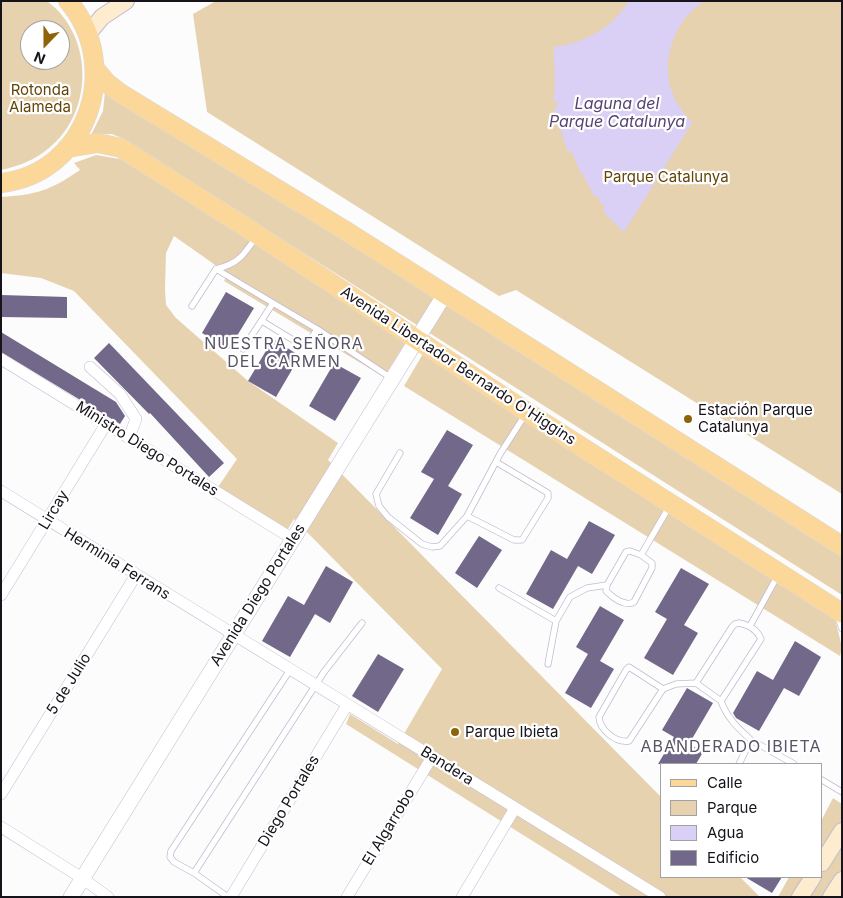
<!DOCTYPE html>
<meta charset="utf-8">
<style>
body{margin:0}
#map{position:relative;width:843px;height:898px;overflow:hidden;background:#fcfcfc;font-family:Inter,sans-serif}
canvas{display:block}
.frame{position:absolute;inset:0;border:2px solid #16131b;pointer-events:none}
.legend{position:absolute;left:660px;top:763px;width:162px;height:115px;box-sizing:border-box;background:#fff;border:1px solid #a2a1a4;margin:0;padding:6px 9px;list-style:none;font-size:15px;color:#16131b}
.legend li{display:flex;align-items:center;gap:10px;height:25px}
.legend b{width:25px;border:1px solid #a2a1a4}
.north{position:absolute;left:20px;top:20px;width:50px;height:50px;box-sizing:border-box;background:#fff;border:1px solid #a2a1a4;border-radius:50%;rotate:202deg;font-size:14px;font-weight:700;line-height:20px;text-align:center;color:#16131b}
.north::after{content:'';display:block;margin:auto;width:18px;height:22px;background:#8d6408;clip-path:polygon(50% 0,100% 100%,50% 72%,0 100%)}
</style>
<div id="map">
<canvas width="843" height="898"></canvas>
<div class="frame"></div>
<ul class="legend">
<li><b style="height:6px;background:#fbd89a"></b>Calle</li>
<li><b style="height:14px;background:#e7d2b0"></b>Parque</li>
<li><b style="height:14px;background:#dacff4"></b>Agua</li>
<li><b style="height:14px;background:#726889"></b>Edificio</li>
</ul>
<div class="north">N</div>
</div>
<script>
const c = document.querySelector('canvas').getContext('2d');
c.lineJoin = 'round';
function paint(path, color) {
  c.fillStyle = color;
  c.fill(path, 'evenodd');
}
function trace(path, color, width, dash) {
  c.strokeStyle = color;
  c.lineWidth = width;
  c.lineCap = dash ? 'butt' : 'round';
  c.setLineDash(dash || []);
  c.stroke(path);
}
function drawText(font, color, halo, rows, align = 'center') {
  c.font = font + ' Inter,sans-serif';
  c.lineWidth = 4.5;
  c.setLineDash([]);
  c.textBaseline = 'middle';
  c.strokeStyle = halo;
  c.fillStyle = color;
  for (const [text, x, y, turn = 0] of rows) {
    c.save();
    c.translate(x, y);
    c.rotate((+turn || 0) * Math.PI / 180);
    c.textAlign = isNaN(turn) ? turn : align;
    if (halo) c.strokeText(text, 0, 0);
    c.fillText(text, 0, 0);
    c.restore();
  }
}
paint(new Path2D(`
 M1,1H47C94,36 94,112 49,148C35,160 19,166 1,170ZM30,30H60V60H30Z
 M216,1H842V494L516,290L499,296L207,112L193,14Z
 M105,92L459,311L842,554V595L124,139L112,134L91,135L103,111Z
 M96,155L120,159L138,169L407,340L384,377L224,281L228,274L174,236L166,253L165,289L166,305L176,318L248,381L338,443L328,460L662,798V877H740L760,897H622L346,724L350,714L398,744L442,669L294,519L284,535L214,493L237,459L74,291L41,278L1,273V197C36,195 51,190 80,170L74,163Z
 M424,352L835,619L842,647L840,656L404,386Z
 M833,798L842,804V897H778L789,877H822V819Z`), '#e7d2b0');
paint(new Path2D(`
 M629,1H705C673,20 659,63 674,97C678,107 686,115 692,123L624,232L603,212L605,208L596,195L594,196L582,173L580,172L571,150L568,153L554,108L557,107V101L554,102L553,99C557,90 553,60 554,47C585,43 612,28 629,1Z`), '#dacff4');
paint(new Path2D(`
 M226,292L254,308L229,349L202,333Z
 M1,295L67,297V318L1,317Z
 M1,332L116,402L125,416L120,424L1,352Z
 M273,339L300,356L276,397L248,381Z
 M109,343L224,463L209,477L150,413L149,414L94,358Z
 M334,363L361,378L335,421L309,406Z
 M447,430L473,445L448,486L462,494L438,535L410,518L434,479L421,472Z
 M589,521L615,535L592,574L578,566L553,609L526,594L551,550L567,559Z
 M479,536L502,550L477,588L455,573Z
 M326,566L353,582L330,623L315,614L290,657L262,641L288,596L304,605Z
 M681,568L709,584L684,625L698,633L673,675L644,658L667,619L655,612Z
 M600,606L624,620L600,661L614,669L591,708L565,693L588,654L576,647Z
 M795,641L821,657L799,696L784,688L759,731L736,718L733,713L757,671L773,680Z
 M378,654L404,669L378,712L352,696Z
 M687,688L713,703L689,744L703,752L696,764H658L674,737L662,730Z
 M745,877H782L772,893Z`), '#726889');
const service = new Path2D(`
 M216,269L273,303L243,349
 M192,306L216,269C238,264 244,255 256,237
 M262,321L303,346H307L317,329L273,303
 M317,329L391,378
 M400,453L376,494L379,506L388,517L422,544L432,547L440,546L467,516
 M496,462L548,493V498L522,540H514L467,516L500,454L525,415
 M630,551L641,555L652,563V568L634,602C625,607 613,598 606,591L607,585L626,552Z
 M641,555L669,507
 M499,588L556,621
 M837,614L842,629
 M739,623C749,625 757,629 761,639L721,701L696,683L732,627L735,624Z
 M750,626L778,575
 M548,664L556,621L570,597L587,588L607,585
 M663,689L629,667L626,670L599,717C600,730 615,743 629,741L663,689L676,684L696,683
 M721,701C727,718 738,728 751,740L739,764
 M751,740L794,764
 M822,780L842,792
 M194,873L324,672L362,623
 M228,897L194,873L174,862L170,857L171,851L290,670`);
const minor = new Path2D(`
 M1,359L293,539
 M90,367L120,394L136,419L129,438
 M1,491L660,897
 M1,595L106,424
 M1,794L136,575
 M1,827L82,878L108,897
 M231,897L347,705
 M347,897L432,757
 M462,897L515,808`);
const tertiary = new Path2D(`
 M71,897L445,294`);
const secondary = new Path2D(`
 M88,34L102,17L126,1
 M822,863L842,831
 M800,897L813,877
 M831,897L842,880`);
const primary = new Path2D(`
 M96,70L107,83L120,93L346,231L842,546
 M67,148L98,143L121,148L258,235L527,412L842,613
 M1,183C89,173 123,65 68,1`);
trace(service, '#c1bbd2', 7);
trace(minor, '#c1bbd2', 12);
trace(tertiary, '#c1bbd2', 16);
trace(secondary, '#c1bbd2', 18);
trace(primary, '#dad9db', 20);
trace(service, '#fff', 5.5);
trace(minor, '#fff', 11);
trace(tertiary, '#fff', 15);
trace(secondary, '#fdeccd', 16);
trace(primary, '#fbd89a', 19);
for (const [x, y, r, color] of [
 [688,419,5,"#8d6408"],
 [455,732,5,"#8d6408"]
]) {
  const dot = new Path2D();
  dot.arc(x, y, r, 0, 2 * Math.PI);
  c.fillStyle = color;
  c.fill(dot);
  trace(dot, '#fff', 2);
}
drawText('15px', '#634509', '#fff', [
 ["Rotonda",40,90],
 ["Alameda",40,107],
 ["Parque Catalunya",666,177]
]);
drawText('15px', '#16131b', '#fff', [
 ["Avenida Libertador Bernardo O'Higgins",458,366,33],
 ["Ministro Diego Portales",147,449,32],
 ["Lircay",54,510,-59],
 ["Herminia Ferrans",117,564,32],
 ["Avenida Diego Portales",258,595,-58],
 ["5 de Julio",69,684,-58],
 ["Bandera",447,766,32],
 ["Diego Portales",289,801,-59],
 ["El Algarrobo",389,827,-59]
]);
drawText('15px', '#16131b', '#fff', [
 ["Estación Parque",698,410],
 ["Catalunya",698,427],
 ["Parque Ibieta",465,732]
], 'left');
drawText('italic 16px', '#544374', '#fff', [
 ["Laguna del",617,104],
 ["Parque Catalunya",617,122]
]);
c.letterSpacing = '1px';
drawText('16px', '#595467', '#fff', [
 ["NUESTRA SEÑORA",284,344],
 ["DEL CARMEN",284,362],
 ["ABANDERADO IBIETA",731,747]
]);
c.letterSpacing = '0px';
</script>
